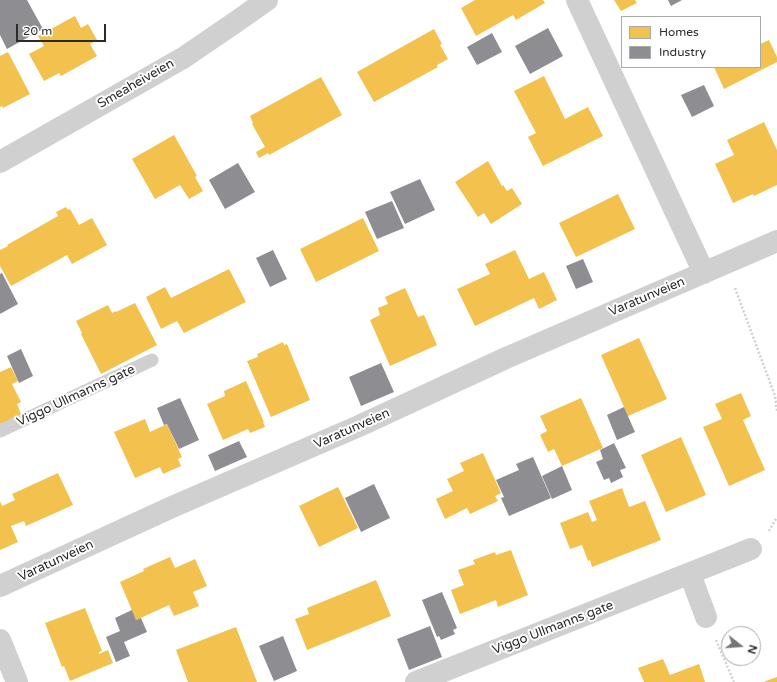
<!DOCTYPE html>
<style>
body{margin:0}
#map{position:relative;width:777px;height:682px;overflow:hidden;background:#fff;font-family:"Varela Round",sans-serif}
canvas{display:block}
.legend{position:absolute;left:621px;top:16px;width:140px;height:52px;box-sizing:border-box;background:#fff;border:1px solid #aaa;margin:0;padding:5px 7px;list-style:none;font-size:12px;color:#2b2b2b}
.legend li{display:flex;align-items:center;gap:8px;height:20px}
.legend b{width:20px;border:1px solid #aaa}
.north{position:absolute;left:721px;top:626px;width:40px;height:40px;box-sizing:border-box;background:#fff;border:1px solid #aaa;border-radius:50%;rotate:107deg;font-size:11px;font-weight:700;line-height:16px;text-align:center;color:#2b2b2b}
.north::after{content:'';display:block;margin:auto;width:14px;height:18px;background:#757575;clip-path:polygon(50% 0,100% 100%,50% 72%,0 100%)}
.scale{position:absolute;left:16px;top:24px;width:90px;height:18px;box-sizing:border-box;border:2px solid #2b2b2b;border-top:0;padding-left:5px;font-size:12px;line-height:14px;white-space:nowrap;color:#2b2b2b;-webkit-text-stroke:3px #fff;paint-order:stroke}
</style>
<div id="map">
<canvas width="777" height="682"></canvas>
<ul class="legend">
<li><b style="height:11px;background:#f2c14e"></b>Homes</li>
<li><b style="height:11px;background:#8d8d92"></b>Industry</li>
</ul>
<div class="north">N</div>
<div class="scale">20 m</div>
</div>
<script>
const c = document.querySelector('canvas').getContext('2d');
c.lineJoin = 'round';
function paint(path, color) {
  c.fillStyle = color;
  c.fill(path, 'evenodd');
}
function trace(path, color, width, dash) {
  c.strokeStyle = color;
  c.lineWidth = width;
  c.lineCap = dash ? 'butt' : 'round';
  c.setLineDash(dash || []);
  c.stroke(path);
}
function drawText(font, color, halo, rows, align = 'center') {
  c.font = font + ' "Varela Round",sans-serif';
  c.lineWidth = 4;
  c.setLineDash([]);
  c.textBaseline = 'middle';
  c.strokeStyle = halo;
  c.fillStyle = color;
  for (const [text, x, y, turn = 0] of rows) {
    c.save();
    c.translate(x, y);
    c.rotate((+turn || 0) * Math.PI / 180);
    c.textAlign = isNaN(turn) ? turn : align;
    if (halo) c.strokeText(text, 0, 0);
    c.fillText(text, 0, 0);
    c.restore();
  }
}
paint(new Path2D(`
 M475,0H543L545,3L516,20L513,15L476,36L461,8Z
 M614,0H635L637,3L621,11Z
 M75,16L81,28L88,24L97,40L90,44L97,56L61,76L59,73L44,81L29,54L44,46L38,36Z
 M434,29L442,44L440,45L448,59L437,65L438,67L374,102L357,72Z
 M769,40L777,57V62L724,89L714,67H760V44Z
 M8,52L30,94L3,108L2,106L0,107V56Z
 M544,76L565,119L588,107L603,136L543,166L528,137L536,133L514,91Z
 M321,77L342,115L269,155L268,153L259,158L256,152L265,147L252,124L253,123L250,116Z
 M764,122L777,150V185L754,196L753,194L733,203L715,164L734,155L727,140Z
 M174,135L197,176L195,177L203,191L189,199L180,185L155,199L132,159Z
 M488,161L502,186L503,185L507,191L512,188L522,204L491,224L484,213L478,217L455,182Z
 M618,194L635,229L576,257L559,223Z
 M66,207L68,210L70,209L79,225L92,218L107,245L72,264L67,255L11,286L0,266V250L8,246L7,245L58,216L56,212Z
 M363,218L379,251L316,282L300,249Z
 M515,250L529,279L544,272L557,300L539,309L534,298L475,326L457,289L490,274L485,264Z
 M229,269L246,302L184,333L177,321L161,329L146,297L165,287L171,298Z
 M405,288L418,317L424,315L437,345L390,366L370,320L380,315L378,308L388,304L385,297Z
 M135,303L157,345L101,374L81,334L82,333L76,321L108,305L112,313L116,311V312Z
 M639,338L667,399L628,416L601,355Z
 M283,342L284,345L287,344L310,400L271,417L247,361L258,357L257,354Z
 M11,367L18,381L12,384L21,402L17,404L21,414L0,425V372Z
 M246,381L264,422H263L265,427L250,433L248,429L223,440L207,404L225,396L224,391Z
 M741,393L751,416L743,420L765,470L729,486L703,427L722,419L715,404Z
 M581,398L603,448L562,466L554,449L548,452L540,435L547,431L540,416Z
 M145,419L150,432L167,424L182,457L178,459L181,466L163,474L160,467L135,478L114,432Z
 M681,437L706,495L666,512L641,455Z
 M483,453L501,493L495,496L498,501L470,514L467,508L445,519L436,499L453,491L447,479L464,471L460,463Z
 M58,473L73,505L26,526L24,521L11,526L18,542L0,550V501L2,506L15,500L12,494Z
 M338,487L358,528L319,547L299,506Z
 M622,488L629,507L645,501L661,540L592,567L590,560L588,561L582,545L570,549L560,523L588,512L592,522L597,520L589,501Z
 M511,550L528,595L498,607L496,600L460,614L451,590L464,585L458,570L475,564L473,560L495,552L496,555Z
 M170,557L175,568L195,559L207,586L193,592L199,606L174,616L169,605L136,620L120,582L144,571L143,569Z
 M376,580L391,616L307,650L295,619L309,614L307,608Z
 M85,608L102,651L99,652V654L108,650L113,663L70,681L64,666L62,667L45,623Z
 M236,627L257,682H188L176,650Z
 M663,659L670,675L699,664L705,682H644L638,668Z
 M777,677V682H763Z`), '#f2c14e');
paint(new Path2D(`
 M0,0H27L43,29L7,49L0,35Z
 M668,0H682L671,6Z
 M548,28L563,56L530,74L515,46Z
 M492,33L502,52L477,65L467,47Z
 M704,85L714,106L692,117L681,95Z
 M238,163L255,192L225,209L209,180Z
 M420,179L435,210L405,224L390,192Z
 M392,201L404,228L377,239L365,212Z
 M273,250L287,279L270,287L256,258Z
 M583,259L593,282L576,289L566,266Z
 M2,273L18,304L0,314V274Z
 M21,349L33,376L19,383L7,356Z
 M381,363L394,392L361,406L349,377Z
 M180,398L199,440L179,449L167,424L164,425L157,408Z
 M624,407L635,432L617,440L607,415Z
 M239,441L247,457L215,471L208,455Z
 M614,443L626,468L620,470L623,477L611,483L609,478L604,480L596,462L603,459L600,450Z
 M533,457L551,498L509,516L501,498L504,497L496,480L519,470L516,464Z
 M562,466L572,490L552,499L542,476Z
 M374,484L390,518L361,532L345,498Z
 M442,592L457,628L453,630L455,634L441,640L439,636L437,637L422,600Z
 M132,610L136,620L141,618L147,632L124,642L130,656L116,662L106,637L120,631L115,618Z
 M430,626L442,657L409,670L397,639Z
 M283,636L297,671L274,681L259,646Z`), '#8d8d92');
trace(new Path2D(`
 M735,288L775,396L777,411
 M769,531L777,517
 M716,640L734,682`), '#d0d0d0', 2.5, [2, 2]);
trace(new Path2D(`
 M0,431L152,360`), '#d0d0d0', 13);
trace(new Path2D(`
 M577,0L704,273
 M0,162L183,58L230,26L267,0
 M690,574L706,617
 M0,586L172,507L359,426L506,358L777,241
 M0,640L17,682
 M416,682L751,549`), '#d0d0d0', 22);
drawText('13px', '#2b2b2b', '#fff', [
 ["Smeaheiveien",136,84,-30],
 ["Varatunveien",647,297,-23],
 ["Viggo Ullmanns gate",76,396,-25],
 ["Varatunveien",352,429,-24],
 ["Varatunveien",56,561,-25],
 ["Viggo Ullmanns gate",553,628,-21]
]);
</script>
